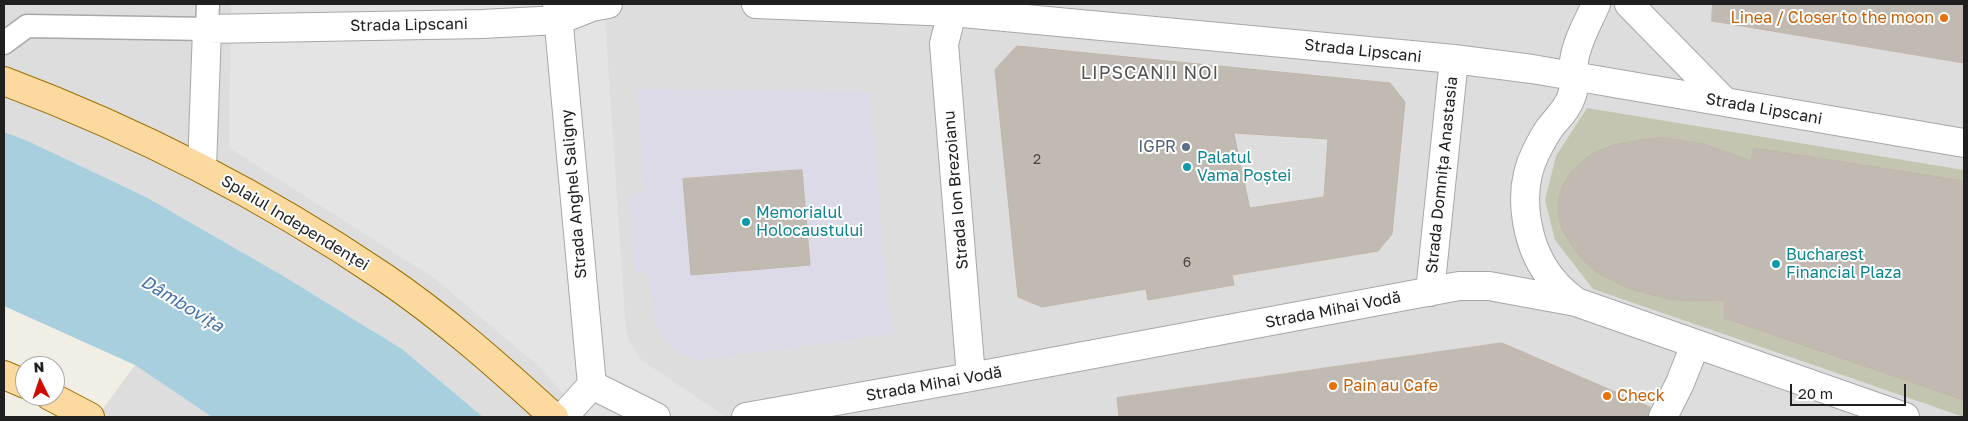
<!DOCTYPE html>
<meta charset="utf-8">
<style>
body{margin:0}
#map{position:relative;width:1968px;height:421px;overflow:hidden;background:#f1eee6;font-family:"Golos Text",sans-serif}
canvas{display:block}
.frame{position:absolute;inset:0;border:5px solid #202020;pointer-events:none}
.north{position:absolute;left:15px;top:356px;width:50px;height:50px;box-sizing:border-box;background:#fff;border:1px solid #a6a6a6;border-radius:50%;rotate:356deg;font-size:14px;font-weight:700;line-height:20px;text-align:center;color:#202020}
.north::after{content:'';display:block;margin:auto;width:18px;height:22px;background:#d00b00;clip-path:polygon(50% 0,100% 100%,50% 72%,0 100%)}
.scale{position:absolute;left:1790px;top:384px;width:116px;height:22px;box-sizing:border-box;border:2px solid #202020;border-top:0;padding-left:6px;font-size:15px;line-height:18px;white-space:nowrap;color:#202020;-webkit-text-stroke:4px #fff;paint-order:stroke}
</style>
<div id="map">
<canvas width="1968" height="421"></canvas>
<div class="frame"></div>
<div class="north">N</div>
<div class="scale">20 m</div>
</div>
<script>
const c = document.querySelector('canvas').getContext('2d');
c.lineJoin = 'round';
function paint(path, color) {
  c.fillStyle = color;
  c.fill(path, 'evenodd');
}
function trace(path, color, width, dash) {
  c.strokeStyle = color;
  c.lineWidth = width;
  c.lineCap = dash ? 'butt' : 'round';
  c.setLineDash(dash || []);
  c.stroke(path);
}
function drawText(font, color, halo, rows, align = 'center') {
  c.font = font + ' "Golos Text",sans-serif';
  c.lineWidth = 4;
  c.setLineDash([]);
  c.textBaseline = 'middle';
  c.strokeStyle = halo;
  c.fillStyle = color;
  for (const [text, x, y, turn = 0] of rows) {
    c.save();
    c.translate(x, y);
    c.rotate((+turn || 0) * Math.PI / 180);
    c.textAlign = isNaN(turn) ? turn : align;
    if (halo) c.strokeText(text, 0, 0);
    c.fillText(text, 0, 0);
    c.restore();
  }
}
paint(new Path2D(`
 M4,4H1964V417H483L402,349L285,277L146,197L28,141L4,132Z
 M135,365L212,417H97Z`), '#dedddd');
paint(new Path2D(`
 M1587,108L1964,170V417L1593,289L1555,240L1545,200L1556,156Z`), '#c4c5b1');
paint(new Path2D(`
 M231,4H604L626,333L640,359L726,417H584L537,365L434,278L229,148Z`), '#e4e4e4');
paint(new Path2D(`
 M637,89L869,92L891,334L700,360L684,356L671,346L662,335L655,322L648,273L635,274L629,194L645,193ZM802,170L810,265L691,274L683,179Z`), '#dbdae6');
paint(new Path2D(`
 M4,132L28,141L146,197L285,277L402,349L483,417H212L135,365L4,306Z`), '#a7cfde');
const building = new Path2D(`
 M1713,4H1964V63L1712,21Z
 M1017,46L1390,83L1405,102L1392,234L1378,251L1232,275L1234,285L1148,300L1146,289L1042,307L1018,297L995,70ZM1234,133L1328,139L1324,197L1250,208Z
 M1666,138L1704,144L1751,161L1754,148L1964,181V400L1724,318L1725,300L1691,301L1668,299L1627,288L1595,271L1580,257L1562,230L1558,214V200L1563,185L1571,172L1590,155L1613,145L1646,139Z
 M802,170L810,265L691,275L683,179Z
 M1502,343L1650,407L1647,417H1119L1117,398Z`);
paint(building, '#c1bab2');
trace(building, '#c2b5a8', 1);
const service = new Path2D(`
 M4,43L27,26L207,29L208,4`);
const minor = new Path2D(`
 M557,4L592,385
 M756,4L952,12L1454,59L1532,69L1964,143
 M951,4L952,12L944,44L971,377
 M1629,4L1725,102
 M202,168L207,29L482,24L559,20L592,7L608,4
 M1430,292L1454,59
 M1576,302C1569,296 1562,291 1556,284C1526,251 1515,193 1536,152C1540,144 1544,136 1549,129C1558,117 1568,109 1572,95C1576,83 1573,72 1574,61C1577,40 1588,23 1596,4
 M592,385L656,417
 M563,417L592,385
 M746,417L971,377L1459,286H1489L1576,302L1905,417
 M1663,417L1680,383L1695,345`);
const primary = new Path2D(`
 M4,81C137,131 264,196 382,276C443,317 499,367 554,417
 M4,375L25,384
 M50,396L90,417`);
trace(service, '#a7a7a7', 25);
trace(minor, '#a7a7a7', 30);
trace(primary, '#9c7000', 30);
trace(service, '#fff', 22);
trace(minor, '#fff', 28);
trace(primary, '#fcd99f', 28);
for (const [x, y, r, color] of [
 [1944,18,5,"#e8710a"],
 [1186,147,5,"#5c6f8a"],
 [1187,167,5,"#0f9aa8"],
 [746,222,5,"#0f9aa8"],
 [1776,264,5,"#0f9aa8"],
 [1333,386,5,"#e8710a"],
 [1607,396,5,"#e8710a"]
]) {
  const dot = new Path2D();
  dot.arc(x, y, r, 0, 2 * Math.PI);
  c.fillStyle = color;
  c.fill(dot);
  trace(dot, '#fff', 2);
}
drawText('14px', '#484644', null, [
 ["2",1037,160],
 ["6",1187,263]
]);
drawText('16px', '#c56008', '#fff', [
 ["Linea / Closer to the moon",1934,18,"right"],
 ["Pain au Cafe",1343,386],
 ["Check",1617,396]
], 'left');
drawText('16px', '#202020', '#fff', [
 ["Strada Lipscani",409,25,-1],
 ["Strada Lipscani",1363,51,6],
 ["Strada Lipscani",1764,109,10],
 ["Strada Domnița Anastasia",1442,175,-84],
 ["Strada Ion Brezoianu",956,190,-95],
 ["Strada Anghel Saligny",574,194,-95],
 ["Splaiul Independenței",295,223,31],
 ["Strada Mihai Vodă",1333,310,-11],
 ["Strada Mihai Vodă",934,384,-10]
]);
drawText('16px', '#4e5e75', '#fff', [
 ["IGPR",1176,147]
], 'right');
drawText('16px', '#0d838f', '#fff', [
 ["Palatul",1197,158],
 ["Vama Poștei",1197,176],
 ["Memorialul",756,213],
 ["Holocaustului",756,231],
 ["Bucharest",1786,255],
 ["Financial Plaza",1786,273]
], 'left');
c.letterSpacing = '1px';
drawText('18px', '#535353', '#fff', [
 ["LIPSCANII NOI",1150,73]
]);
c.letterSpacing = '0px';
drawText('italic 18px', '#4874a9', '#fff', [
 ["Dâmbovița",182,304,31]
]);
</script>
